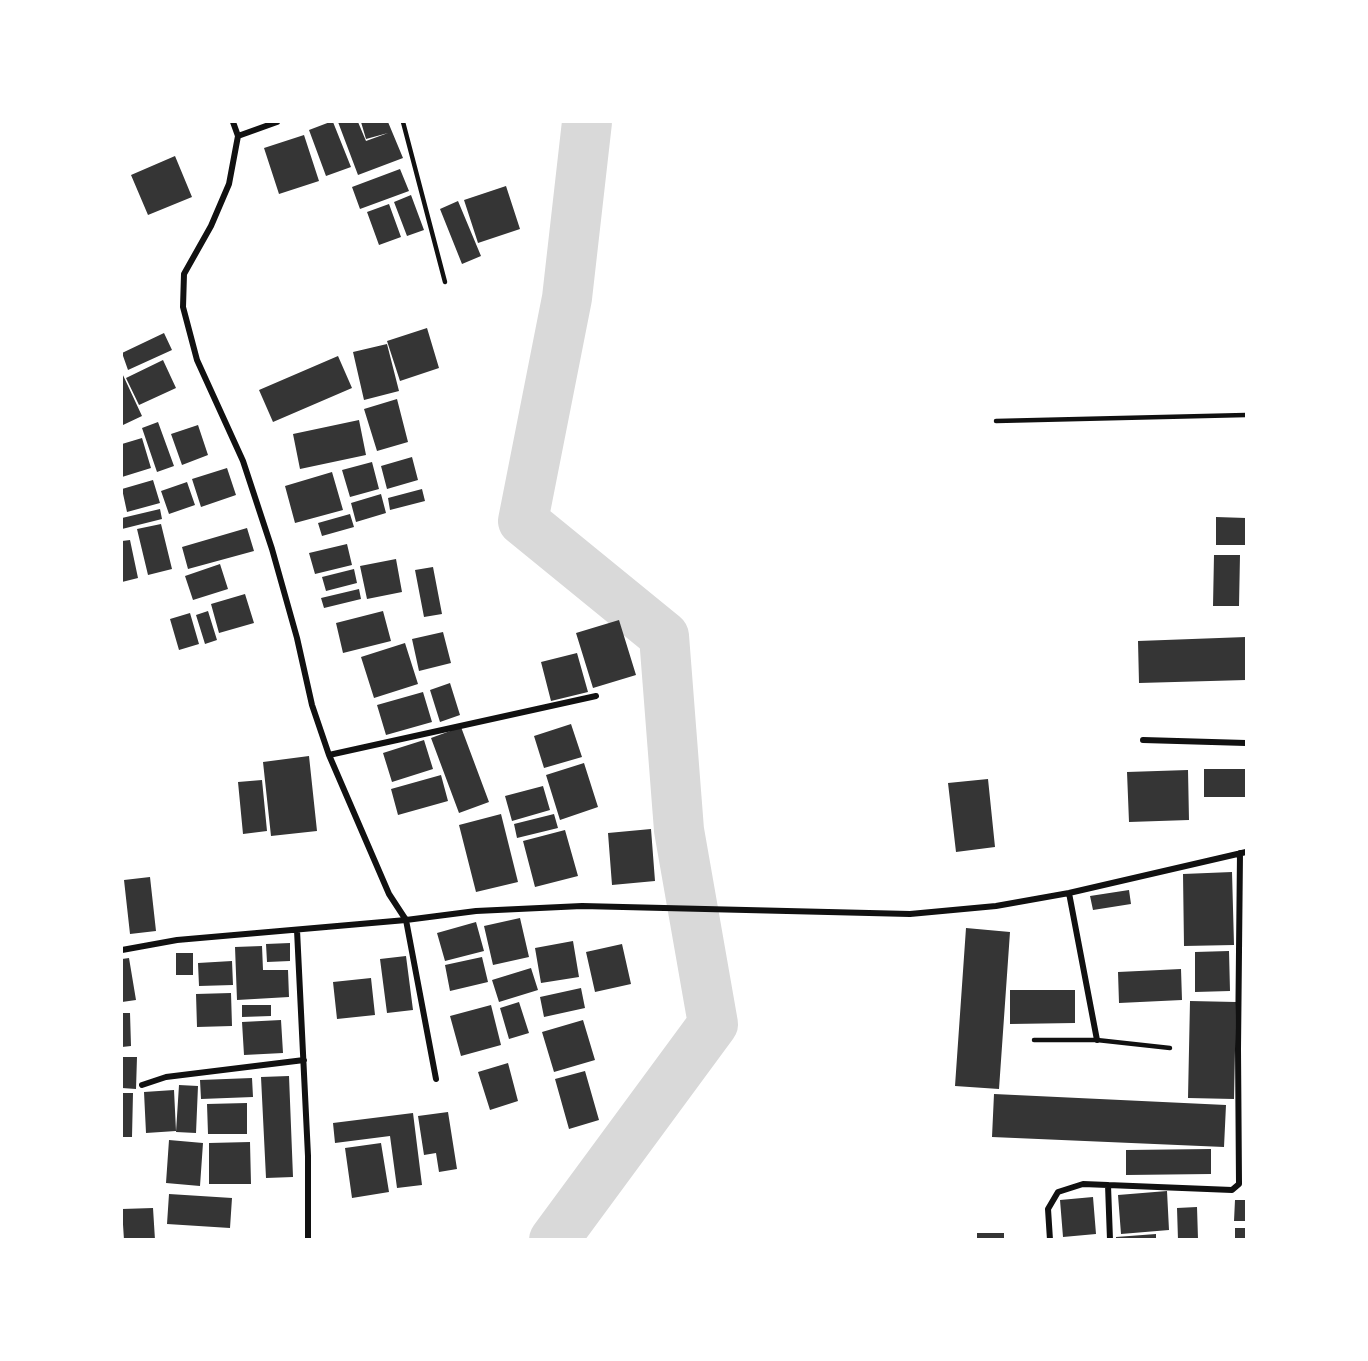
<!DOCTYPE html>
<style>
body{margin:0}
#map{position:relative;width:1368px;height:1361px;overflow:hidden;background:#fff;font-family:"Exo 2",sans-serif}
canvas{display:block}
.frame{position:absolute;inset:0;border:123px solid #fff;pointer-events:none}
</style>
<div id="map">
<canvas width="1368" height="1361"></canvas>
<div class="frame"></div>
</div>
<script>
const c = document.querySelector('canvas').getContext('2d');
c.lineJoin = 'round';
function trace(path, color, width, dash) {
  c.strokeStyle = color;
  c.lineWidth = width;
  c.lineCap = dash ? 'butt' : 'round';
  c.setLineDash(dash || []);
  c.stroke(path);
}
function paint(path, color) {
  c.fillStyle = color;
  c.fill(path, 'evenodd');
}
trace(new Path2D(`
 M554,1240L713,1024L679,830L664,636L523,521L567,298L587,122`), '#d9d9d9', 50);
paint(new Path2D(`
 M330,122H333L351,167L326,176L309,130Z
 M338,122H358L366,141L388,133L366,139L361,122H388L403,158L358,175Z
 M304,135L319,181L279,194L264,148Z
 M175,156L192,197L148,215L131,175Z
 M400,169L409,191L360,209L352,187Z
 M506,186L520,229L478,243L464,200Z
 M411,195L424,230L407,236L394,202Z
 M458,201L481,256L462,264L440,209Z
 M389,204L401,237L379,245L367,212Z
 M427,328L439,368L400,381L387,341Z
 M164,333L172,350L128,370L122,353Z
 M387,344L399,391L364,400L353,352Z
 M338,356L352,388L273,422L259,390Z
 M163,360L176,388L139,405L126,378Z
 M122,373L142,416L123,425L122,421Z
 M397,399L408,442L377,451L364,409Z
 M359,420L366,455L300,469L293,434Z
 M158,422L174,466L157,472L142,428Z
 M198,425L208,455L182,465L171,434Z
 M142,438L151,468L122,477V444Z
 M412,457L418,480L387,489L381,466Z
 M372,462L379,489L350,497L342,470Z
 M227,468L236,495L201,507L192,479Z
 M332,472L343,510L295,523L285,486Z
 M153,480L160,503L127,512L122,489Z
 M187,482L195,505L169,514L161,491Z
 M422,489L425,501L390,510L388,498Z
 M381,494L386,513L356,522L351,503Z
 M160,509L162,519L122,529V518Z
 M350,514L354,527L322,536L318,523Z
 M1216,517L1246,518V545H1216Z
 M161,524L172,569L148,575L137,529Z
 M247,528L254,551L188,569L182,547Z
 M130,540L138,578L122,582V541Z
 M347,544L352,565L315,574L309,553Z
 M1214,555H1240L1239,606H1213Z
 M396,559L402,592L367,599L360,566Z
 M220,564L228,589L193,600L185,576Z
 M433,567L442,614L424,617L415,570Z
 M354,569L357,583L326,591L322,577Z
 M359,589L361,599L324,608L321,598Z
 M245,594L254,623L219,633L211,604Z
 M208,611L217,640L205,644L196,615Z
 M383,611L391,641L343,653L336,623Z
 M190,613L199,644L179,650L170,619Z
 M619,620L636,675L593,688L576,633Z
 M443,632L451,663L419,671L412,639Z
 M1246,637V680L1139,683L1138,641Z
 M405,643L418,684L374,698L361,657Z
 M577,653L588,692L551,701L541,662Z
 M450,683L460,715L440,722L430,690Z
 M423,692L432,722L386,735L377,705Z
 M571,724L582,757L544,768L534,736Z
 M461,727L489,802L459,813L431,738Z
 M424,740L433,769L392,782L383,753Z
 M309,756L317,831L271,836L263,762Z
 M584,763L598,807L560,820L546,775Z
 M1204,769H1246V797H1204Z
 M1188,770L1189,820L1129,822L1127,772Z
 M441,775L448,801L398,815L391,789Z
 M988,779L995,847L956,852L948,783Z
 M262,780L267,831L243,834L238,782Z
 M543,786L550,810L512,821L505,796Z
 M501,814L518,882L476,892L459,825Z
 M554,814L558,828L517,838L514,824Z
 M651,829L655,881L612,885L608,833Z
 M565,830L578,876L535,887L523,841Z
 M1232,872L1234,945L1184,946L1183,874Z
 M150,877L156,931L130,934L124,880Z
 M1129,890L1131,904L1093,910L1090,896Z
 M520,918L529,957L493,965L484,926Z
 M476,922L484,951L445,961L437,933Z
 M966,928L1010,932L999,1089L955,1086Z
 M573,941L579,977L541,983L535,948Z
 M290,943V961L267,962L266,944Z
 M622,944L631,984L595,992L586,952Z
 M262,946L263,970H288L289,997L237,1000L235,947Z
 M1229,951L1230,991L1195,992V952Z
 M176,953H193V975H176Z
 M406,956L413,1010L387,1013L380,959Z
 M482,957L488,982L450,991L445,965Z
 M129,958L136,1000L122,1002V959Z
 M232,961L233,985L199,986L198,963Z
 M531,968L538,990L499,1002L492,980Z
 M1181,969L1182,1000L1119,1003L1118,972Z
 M371,978L375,1015L337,1019L333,982Z
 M581,988L585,1008L544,1017L540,997Z
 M1010,990H1075V1023L1010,1024Z
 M231,993L232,1026L197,1027L196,994Z
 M1190,1001L1236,1002L1234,1099L1188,1098Z
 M519,1002L529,1033L509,1039L500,1008Z
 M242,1005H271V1016L242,1017Z
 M491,1005L501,1045L461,1056L450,1016Z
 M122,1013H130L131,1046L122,1047Z
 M281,1020L283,1053L244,1055L242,1022Z
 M583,1020L595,1060L554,1072L542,1032Z
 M122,1057H137L136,1089L122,1088Z
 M508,1063L518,1101L490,1110L478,1072Z
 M585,1071L599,1120L569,1129L555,1079Z
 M289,1076L293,1177L266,1178L261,1077Z
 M252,1078L253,1097L201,1099L200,1080Z
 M179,1085L198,1086L196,1133L176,1132Z
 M174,1090L176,1131L146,1133L144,1092Z
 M122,1093H133L132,1137H122Z
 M994,1094L1226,1105L1224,1147L992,1137Z
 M247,1103V1134H208L207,1104Z
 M448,1112L457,1169L439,1172L436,1153L424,1155L418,1116Z
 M413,1113L422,1185L397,1188L390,1136L335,1143L333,1123Z
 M169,1140L203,1143L200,1186L166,1183Z
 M250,1142L251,1184H209V1143Z
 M381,1143L389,1192L352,1198L345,1148Z
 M1211,1149V1174L1126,1175V1150Z
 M1167,1191L1169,1230L1121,1234L1118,1195Z
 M169,1194L232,1198L230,1228L167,1224Z
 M1093,1197L1096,1234L1063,1237L1060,1200Z
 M1235,1200H1246V1221H1234Z
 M1197,1207L1198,1239L1178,1240L1177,1208Z
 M153,1208L155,1240H124L122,1209Z
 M1235,1228H1246V1240H1235Z
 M977,1233H1004V1240H977Z
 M1156,1234V1240H1116V1237Z`), '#353535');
trace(new Path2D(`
 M403,122L445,282
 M996,421L1246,415
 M1034,1040H1097L1170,1048`), '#111', 4.5);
trace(new Path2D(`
 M233,122L238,136L229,184L211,226L184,274L183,307L197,360L243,461L272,549L297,638L312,705L329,755L389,894L406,920L436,1079
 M238,136L277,122
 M1143,740L1246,743
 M329,755L596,696
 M1069,893L1097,1040
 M297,930L308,1156V1240
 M122,950L177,940L406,920L476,911L582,906L910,914L996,906L1069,893L1246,852
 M142,1085L166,1077L304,1060
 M1108,1185L1110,1240
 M1050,1240L1048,1209L1058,1192L1083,1184L1232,1190L1239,1184L1238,1049L1240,853`), '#111', 6);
</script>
